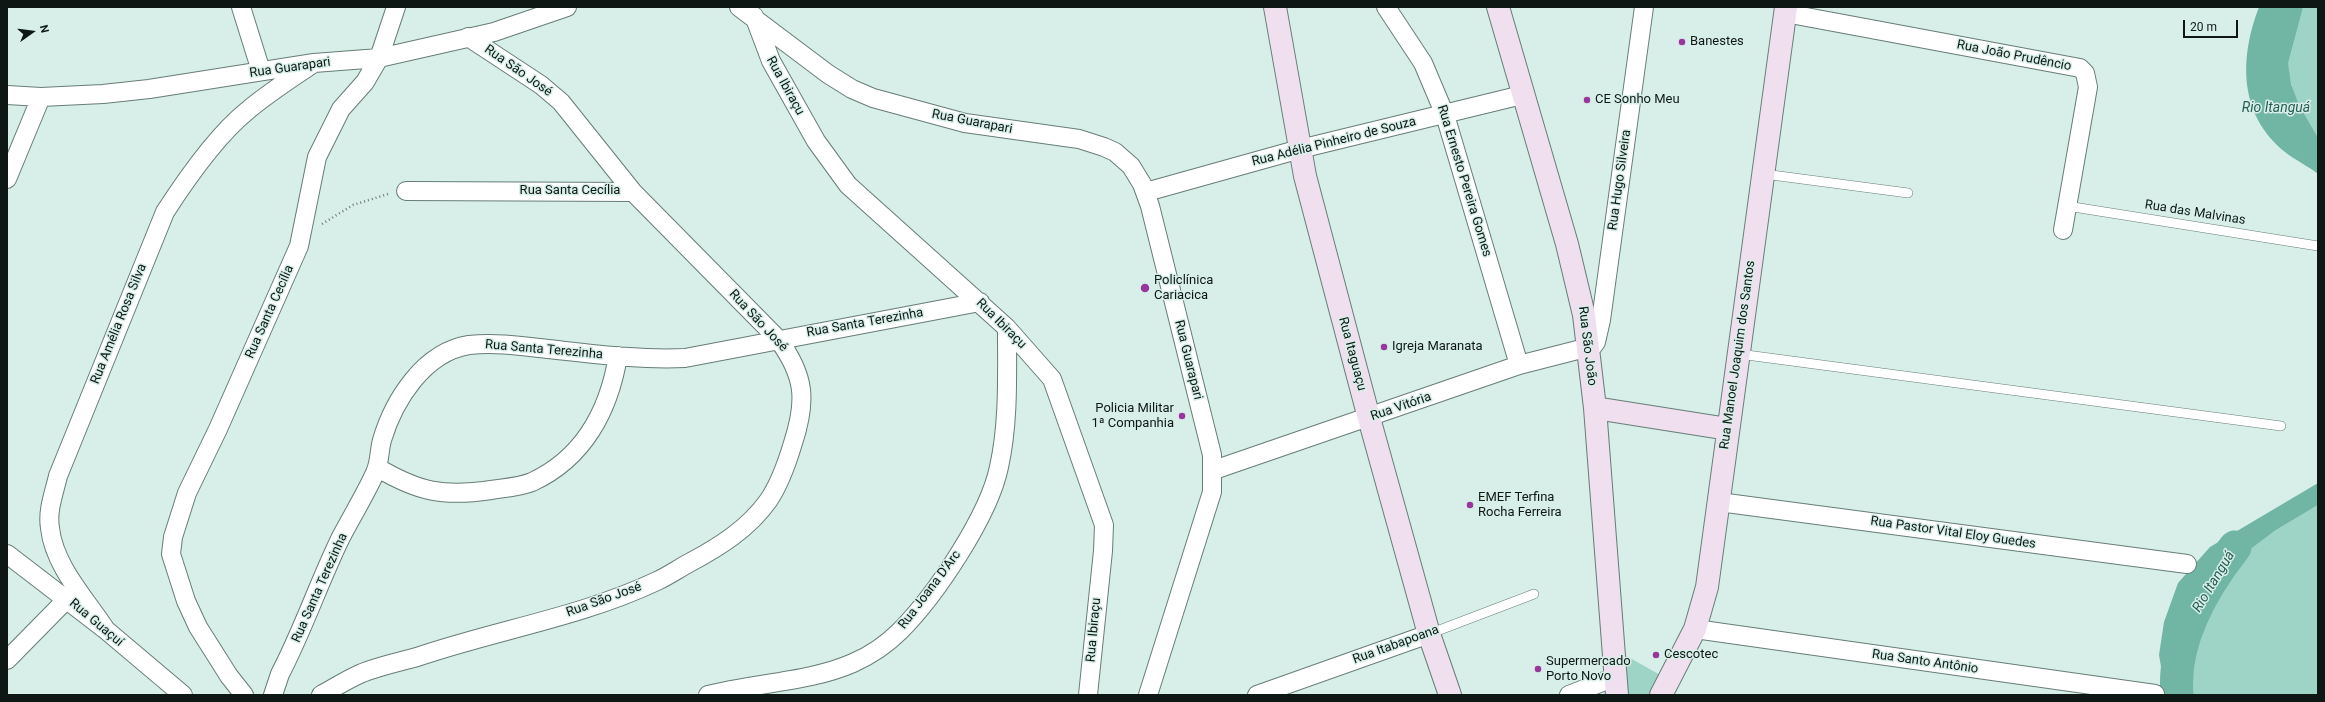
<!DOCTYPE html>
<meta charset="utf-8">
<style>
body{margin:0}
#map{position:relative;width:2325px;height:702px;overflow:hidden;background:#d7efe8;font-family:Roboto,sans-serif}
canvas{display:block}
.frame{position:absolute;inset:0;border:8px solid #0f1715;pointer-events:none}
.north{position:absolute;left:12px;top:12px;width:40px;height:40px;-webkit-text-stroke:3px #d7efe8;paint-order:stroke;rotate:76deg;font-size:11px;font-weight:700;line-height:16px;text-align:center;color:#0f1715}
.north::after{content:'';display:block;margin:auto;width:14px;height:18px;background:#0f1715;clip-path:polygon(50% 0,100% 100%,50% 72%,0 100%)}
.scale{position:absolute;left:2183px;top:20px;width:55px;height:18px;box-sizing:border-box;border:2px solid #0f1715;border-top:0;padding-left:5px;font-size:12px;line-height:14px;white-space:nowrap;color:#0f1715;-webkit-text-stroke:3px #d7efe8;paint-order:stroke}
</style>
<div id="map">
<canvas width="2325" height="702"></canvas>
<div class="frame"></div>
<div class="north">N</div>
<div class="scale">20 m</div>
</div>
<script>
const c = document.querySelector('canvas').getContext('2d');
c.lineJoin = 'round';
function paint(path, color) {
  c.fillStyle = color;
  c.fill(path, 'evenodd');
}
function trace(path, color, width, dash) {
  c.strokeStyle = color;
  c.lineWidth = width;
  c.lineCap = dash ? 'butt' : 'round';
  c.setLineDash(dash || []);
  c.stroke(path);
}
function drawText(font, color, halo, rows, align = 'center') {
  c.font = font + ' Roboto,sans-serif';
  c.lineWidth = 3;
  c.setLineDash([]);
  c.textBaseline = 'middle';
  c.strokeStyle = halo;
  c.fillStyle = color;
  for (const [text, x, y, turn = 0] of rows) {
    c.save();
    c.translate(x, y);
    c.rotate((+turn || 0) * Math.PI / 180);
    c.textAlign = isNaN(turn) ? turn : align;
    if (halo) c.strokeText(text, 0, 0);
    c.fillText(text, 0, 0);
    c.restore();
  }
}
paint(new Path2D(`
 M2303,7H2318V138C2303,118 2289,89 2288,64C2287,46 2297,24 2303,7Z
 M2318,505V695H2179L2177,640L2183,609L2232,563L2276,530Z
 M1623,654L1662,676L1653,695H1626Z`), '#9dd4c6');
paint(new Path2D(`
 M2259,7H2303L2288,63L2291,84L2299,105L2318,138V174C2308,166 2295,160 2285,152C2239,115 2239,59 2259,7Z
 M2318,483V505L2276,530L2232,563L2183,609L2177,640L2179,695H2166L2159,655L2164,622L2178,583L2210,547Z`), '#71b5a5');
trace(new Path2D(`
 M2177,695C2172,641 2203,588 2235,547`), '#71b5a5', 33);
const lane = new Path2D(`
 M1764,174L1908,193
 M2067,206L2318,246
 M1739,354L2281,426
 M1429,634L1534,594`);
const street = new Path2D(`
 M241,7L261,71
 M739,7L828,74L852,89L873,98L965,123L1079,139L1104,147L1115,152L1131,166L1142,184L1150,206L1212,455V492L1148,695
 M1386,7L1423,63L1445,115L1519,365
 M1785,13L2080,68L2085,73L2088,87L2063,230
 M754,16L771,61L816,141L848,185L1007,328L1052,379L1104,525L1103,551L1088,695
 M7,95L41,97L103,94L149,89L314,63L379,58L494,32L567,7
 M7,179L41,97
 M406,191L633,192
 M1146,192L1300,149L1522,95
 M378,468C419,492 443,497 491,490C504,488 520,487 532,482C584,458 609,410 618,356
 M1214,470L1519,365L1593,346L1596,342L1601,320L1644,7
 M1719,502L2187,564
 M7,554L106,630L183,695
 M1695,629L2155,694
 M106,630C86,599 54,566 50,528C47,511 54,493 58,476L165,212C187,178 216,136 247,111C268,93 292,78 314,63
 M7,660L67,599
 M244,695L229,676L198,627L186,601L171,554L173,537L187,493L218,429L299,246L317,157L341,109L365,82L379,58L396,7
 M273,695L280,674C303,630 319,582 341,537C352,516 365,495 375,473C380,462 379,451 382,440C394,400 424,352 469,345C495,342 522,346 548,349C594,354 639,360 685,358L980,302
 M321,695C334,688 348,679 362,673C380,666 399,662 417,657C496,630 581,617 657,581C668,576 678,569 689,563C719,547 748,529 768,501C780,484 787,463 793,443C807,400 805,376 778,339L633,192L561,102L541,85L468,37
 M708,695C753,683 810,682 853,663C869,656 887,644 900,631C935,596 989,516 999,467C1009,422 1007,374 1007,328
 M1257,695L1429,634
 M1569,695L1615,677`);
const secondary = new Path2D(`
 M1275,7L1305,176L1369,418L1429,634L1450,695
 M1498,7L1567,244L1584,315L1595,408L1617,695
 M1595,408L1728,429
 M1661,695L1695,629L1707,587L1786,7`);
trace(lane, '#677d77', 10);
trace(street, '#677d77', 20);
trace(secondary, '#677d77', 24);
trace(new Path2D(`
 M322,224L353,205L388,194`), '#6c7c78', 2.5, [1, 3]);
trace(lane, '#fff', 9);
trace(street, '#fff', 18);
trace(secondary, '#efdfef', 22);
for (const [x, y, r, color] of [
 [1682,42,4,"#99369d"],
 [1587,100,4,"#99369d"],
 [1145,288,5,"#99369d"],
 [1384,347,4,"#99369d"],
 [1182,416,4,"#99369d"],
 [1470,505,4,"#99369d"],
 [1656,655,4,"#99369d"],
 [1538,669,4,"#99369d"]
]) {
  const dot = new Path2D();
  dot.arc(x, y, r, 0, 2 * Math.PI);
  c.fillStyle = color;
  c.fill(dot);
  trace(dot, '#d7efe8', 1.5);
}
drawText('13px', '#0f1715', '#d7efe8', [
 ["Banestes",1690,42],
 ["CE Sonho Meu",1595,100],
 ["Policlínica",1154,281],
 ["Cariacica",1154,296],
 ["Igreja Maranata",1392,347],
 ["Policia Militar",1174,409,"right"],
 ["1ª Companhia",1174,424,"right"],
 ["EMEF Terfina",1478,498],
 ["Rocha Ferreira",1478,513],
 ["Cescotec",1664,655],
 ["Supermercado",1546,662],
 ["Porto Novo",1546,677]
], 'left');
drawText('13px', '#0f1715', '#d7efe8', [
 ["Rua João Prudêncio",2014,56,11],
 ["Rua Guarapari",290,68,-8],
 ["Rua São José",518,71,35],
 ["Rua Ibiraçu",785,86,61],
 ["Rua Guarapari",972,122,11],
 ["Rua Adélia Pinheiro de Souza",1334,142,-14],
 ["Rua Hugo Silveira",1620,180,-82],
 ["Rua Ernesto Pereira Gomes",1464,181,73],
 ["Rua Santa Cecília",570,191],
 ["Rua das Malvinas",2195,213,9],
 ["Rua Santa Cecília",270,312,-66],
 ["Rua São José",758,321,47],
 ["Rua Santa Terezinha",865,323,-10],
 ["Rua Amélia Rosa Silva",119,324,-68],
 ["Rua Ibiraçu",1001,324,45],
 ["Rua São João",1587,346,83],
 ["Rua Santa Terezinha",544,350,5],
 ["Rua Itaguaçu",1352,354,75],
 ["Rua Manoel Joaquim dos Santos",1738,355,-82],
 ["Rua Guarapari",1188,360,76],
 ["Rua Vitória",1401,407,-19],
 ["Rua Pastor Vital Eloy Guedes",1953,533,8],
 ["Rua Santa Terezinha",320,588,-66],
 ["Rua Joana D'Arc",930,590,-53],
 ["Rua São José",604,600,-20],
 ["Rua Guaçuí",96,623,40],
 ["Rua Ibiraçu",1094,630,-85],
 ["Rua Itabapoana",1396,645,-20],
 ["Rua Santo Antônio",1925,662,8]
]);
drawText('italic 14px', '#265d52', '#d7efe8', [
 ["Rio Itanguá",2276,108],
 ["Rio Itanguá",2214,582,-59]
]);
</script>
